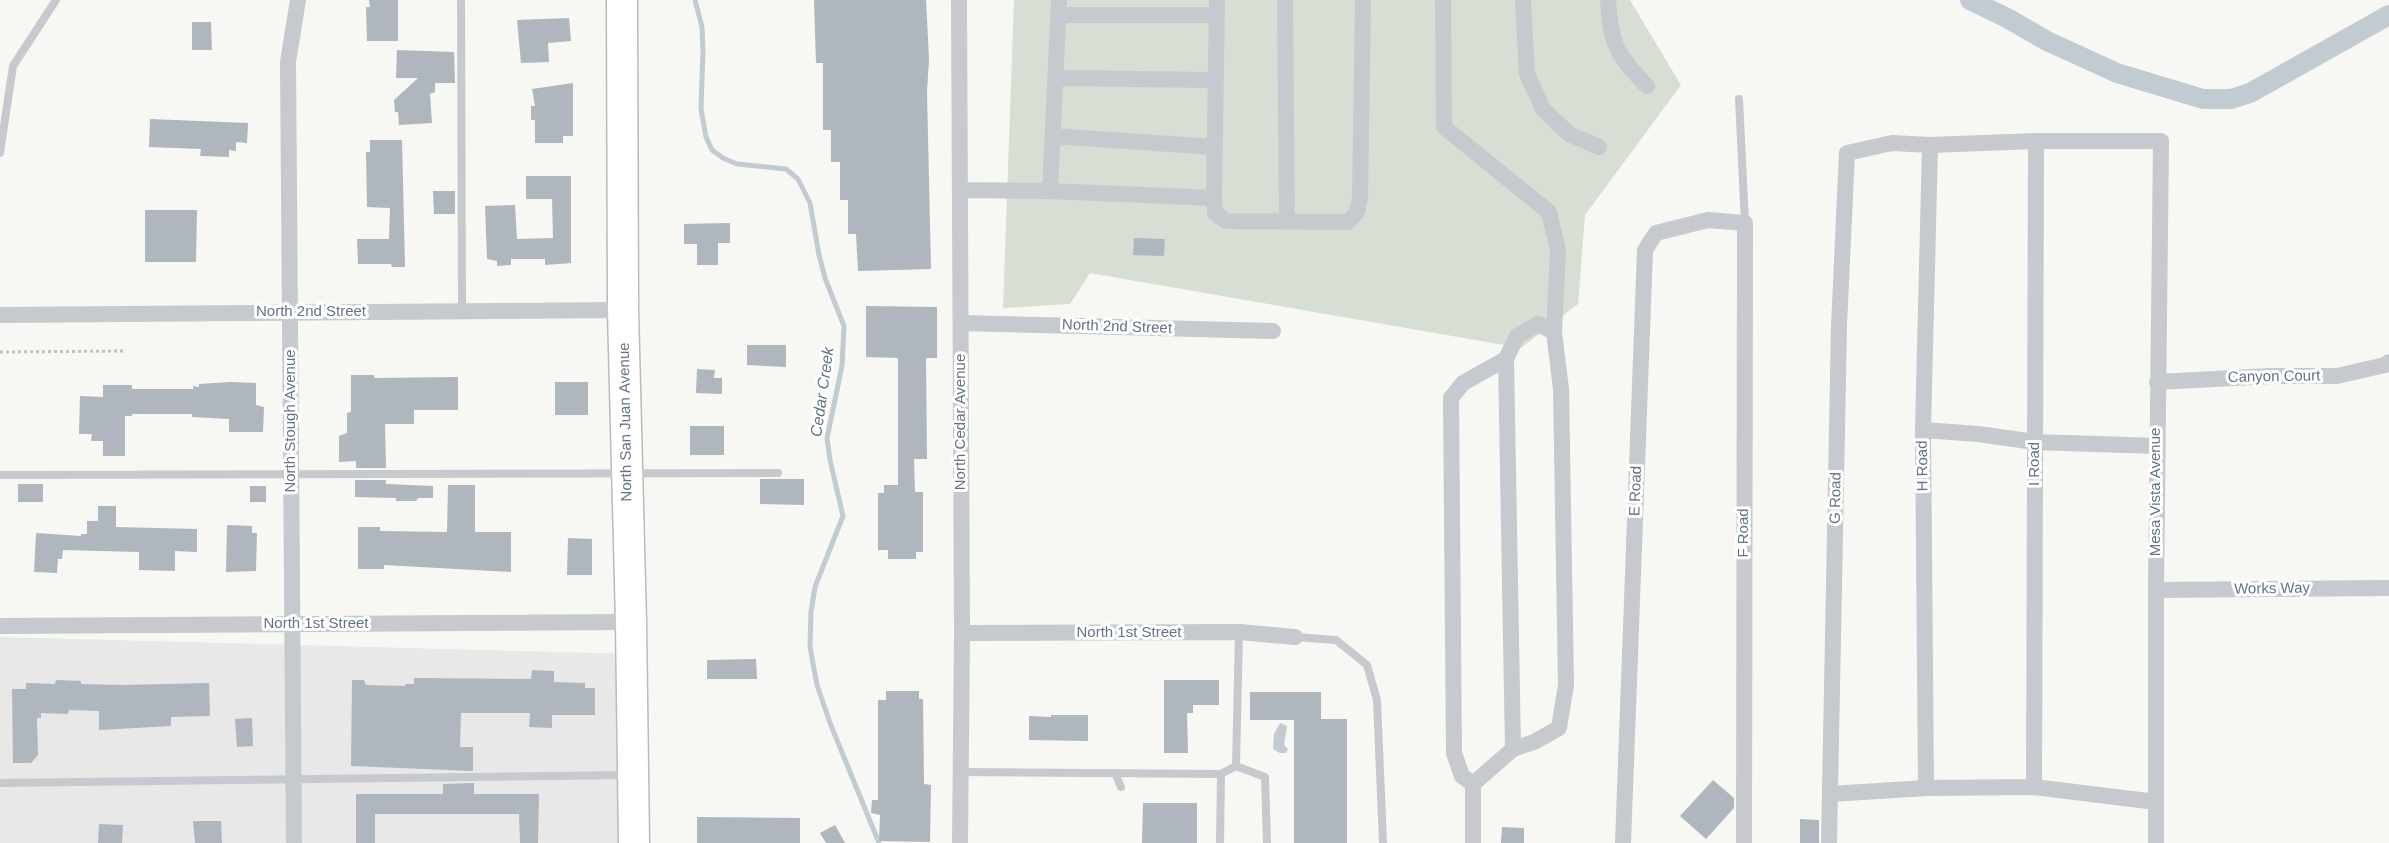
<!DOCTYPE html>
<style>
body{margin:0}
canvas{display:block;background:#f7f7f3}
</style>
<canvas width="2389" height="843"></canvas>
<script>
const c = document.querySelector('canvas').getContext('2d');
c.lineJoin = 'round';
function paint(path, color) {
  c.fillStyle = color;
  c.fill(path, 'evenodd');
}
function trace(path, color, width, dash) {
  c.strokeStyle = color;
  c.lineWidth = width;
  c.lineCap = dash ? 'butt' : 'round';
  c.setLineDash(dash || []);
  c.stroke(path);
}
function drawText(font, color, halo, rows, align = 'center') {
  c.font = font + ' Helvetica,sans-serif';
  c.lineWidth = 6;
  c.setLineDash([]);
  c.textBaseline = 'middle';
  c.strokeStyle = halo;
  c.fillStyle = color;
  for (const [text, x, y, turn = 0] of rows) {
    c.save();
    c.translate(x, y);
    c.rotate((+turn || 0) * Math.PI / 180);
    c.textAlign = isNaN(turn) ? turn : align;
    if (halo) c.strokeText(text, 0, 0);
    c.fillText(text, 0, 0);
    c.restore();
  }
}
paint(new Path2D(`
 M0,637L631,654L624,843H0Z`), '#e7e8e7');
paint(new Path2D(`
 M1014,0H1630L1681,85L1585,215L1578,304L1521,348L1090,273L1070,304L1003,308Z`), '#d7dfd4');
paint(new Path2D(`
 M1280,723L1287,726L1284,745L1288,749L1286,753H1280L1273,749L1274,734Z`), '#c2cbd1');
trace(new Path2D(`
 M695,0L702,27L703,50L701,109L706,137L712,150L723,158L737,164L786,169L798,179L810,203L819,255L825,278L844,326L842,366L827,438L830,460L843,516L815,587L811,612L810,647L817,685L830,723L879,843`), '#c2cbd1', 5);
trace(new Path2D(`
 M1970,0L2007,18L2047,41L2117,73L2203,99H2231L2250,93L2389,15`), '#c2cbd1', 20);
paint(new Path2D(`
 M369,0H398V41H367L366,7H370Z
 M814,0H926L929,59L927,92L931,269L858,271L856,234H848V200H840V162H831V130H823V63H816Z
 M569,18L571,41L548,43L549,62L521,63L517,20Z
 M192,22H211L212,50H192Z
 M397,50L454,52L455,83H435V92L430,94L432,123L399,125L398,112H395L394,100L418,78H396Z
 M573,83V136H563V143H535V120H531V106H535L532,89Z
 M150,119L248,123L247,143L236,142V151L229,150V157L200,156L201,149L149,147Z
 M370,140H402L405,267H392L391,264H358L357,239H389L390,208L367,207L366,152H370Z
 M526,176H571V263L545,265V259H511V265L497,266V261L487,259L485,206L515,205L517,239L553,238L552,199H526Z
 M433,191H455V214H434Z
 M145,210H197L196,262H145Z
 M730,223V243H718V265H697V244H684V224Z
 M1134,238L1165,239L1164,256L1133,255Z
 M866,306L937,307V358H926L927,459H914L915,492H923V552H916V559H888V550H878V493H884V485H898V358L866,357Z
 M747,345H786V367L747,365Z
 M697,369L715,370L714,378H722V394L696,393Z
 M351,375H374V378L458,377V410H414V424H385L386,468H356V461L339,462V436L347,433V413L351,412Z
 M230,382L256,383V405L264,407L263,432H229V419L192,417V414H132V416H125V456H103V441H91L92,434H79L80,396L103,397V385H132V389H193V386L199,387V384Z
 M555,382H588V415H555Z
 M690,426H724V455H690Z
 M760,479H804V505L760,504Z
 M355,480H386V484L433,486V498H418L416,501H396V498L355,497Z
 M18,484H43V502H18Z
 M448,485H475V532H511V572L384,565V569H358V527H380V531L447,532Z
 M250,486H266V502H250Z
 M98,506H116V527L197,529V552L175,551V571L139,570V552L63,550L62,559H58L57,573L34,572L36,533L81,536V534H87V521H98Z
 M227,525L252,526V533H257L256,571L226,572Z
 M568,538L592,539V575H567Z
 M756,659L757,679H707V660Z
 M532,670L554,671V682L585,683V688H595V715H552V728L529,727L530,713H461L460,747H473V771L351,766L352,680H364L366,685L405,686V684H414V678L531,679Z
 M56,680L81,681V684L123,685L209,683L210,716L171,717V726L99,730V711L69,710L68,714L41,713V718H37L38,755L31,763H13L12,689H26V683L55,684Z
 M1164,680H1219V705H1193V713H1187L1188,753H1164Z
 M886,691H919V699H923L924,784L931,785L930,842L879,841L880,815L871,813L872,800H878V700H886Z
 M1250,692H1321V719H1347V843H1294V720H1250Z
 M1051,715H1088V741L1029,740V716L1051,717Z
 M252,718L253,746L237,747L235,719Z
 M1713,780L1734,798V808L1706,839L1680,816Z
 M474,783V794H539L538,843H520L519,814H375V843H356V794H443V784Z
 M1143,803H1197V843H1142Z
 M697,817L800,818V843H697Z
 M1800,819L1819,820V843H1800Z
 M193,821H221L222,843H195Z
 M99,824L123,825L122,843H98Z
 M835,825L845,843H826L820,833Z
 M1502,827L1524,828V843H1501Z`), '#afb6bd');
const highway = new Path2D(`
 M622,0L623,310L631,622L634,843`);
trace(highway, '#b8bbbf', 33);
trace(new Path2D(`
 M0,352L126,351`), '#c0c1c4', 3, [3, 3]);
trace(new Path2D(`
 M461,0L462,311
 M1739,99L1745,223
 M0,153L13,66L56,0
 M0,475L778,473
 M1239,632L1236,766L1265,777L1267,843
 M1295,637L1336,640L1367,665L1377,700L1383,843
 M960,772L1221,774L1236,766
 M1115,773L1121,787
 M0,783L629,775
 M1220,843L1221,774`), '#c6c9cd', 8);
trace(new Path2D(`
 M959,0L962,633L960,843
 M1059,0L1050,191L1214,198
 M1217,0L1214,198L1215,213L1226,221L1348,222L1357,212L1360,198L1363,0
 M1285,0L1287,220
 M1443,0L1444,127L1549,212L1558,250L1554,332
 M1523,0L1527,74L1543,109L1569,134L1599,147
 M1608,0C1611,45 1616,54 1647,86
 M1059,15H1217
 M1057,78L1216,80
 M1053,136L1214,147
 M961,190L1050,191
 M0,315L623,310
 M961,323L1273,331
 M1506,359L1513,749
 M2157,382L2271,376H2337L2385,365L2389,362
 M1923,430L1978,434L2035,442L2157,446
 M2156,590L2389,588
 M0,626L631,622
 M962,633L1239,632L1295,637
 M2034,787L2036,141
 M1926,788L1923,430L1930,145
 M1830,794L1926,788L2034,787L2156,802
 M294,843L288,62L298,0
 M1473,843V784L1513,749L1534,742L1559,728L1566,685L1561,389L1554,332L1538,324L1517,336L1506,359L1463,383L1451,398L1454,753L1462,776L1473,784
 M1623,843L1645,250L1656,233L1708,220L1745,223L1744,843
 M1829,843L1839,326L1847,153L1892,143L1930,145L2036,141H2161L2156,590V843`), '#c6c9cd', 16);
trace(highway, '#fff', 30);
drawText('15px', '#647387', '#fff', [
 ["North 2nd Street",311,312],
 ["North 2nd Street",1117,327,2],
 ["Canyon Court",2274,377,-1],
 ["North Stough Avenue",291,421,-90],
 ["North San Juan Avenue",626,422,-91],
 ["North Cedar Avenue",961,422,-90],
 ["I Road",2035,464,-90],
 ["H Road",1923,466,-91],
 ["E Road",1636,491,-88],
 ["Mesa Vista Avenue",2156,492,-90],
 ["G Road",1836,498,-89],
 ["F Road",1744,533,-90],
 ["Works Way",2272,589,-1],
 ["North 1st Street",316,624],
 ["North 1st Street",1129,633]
]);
drawText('italic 16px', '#5f7583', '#fff', [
 ["Cedar Creek",823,392,-82]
]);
</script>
